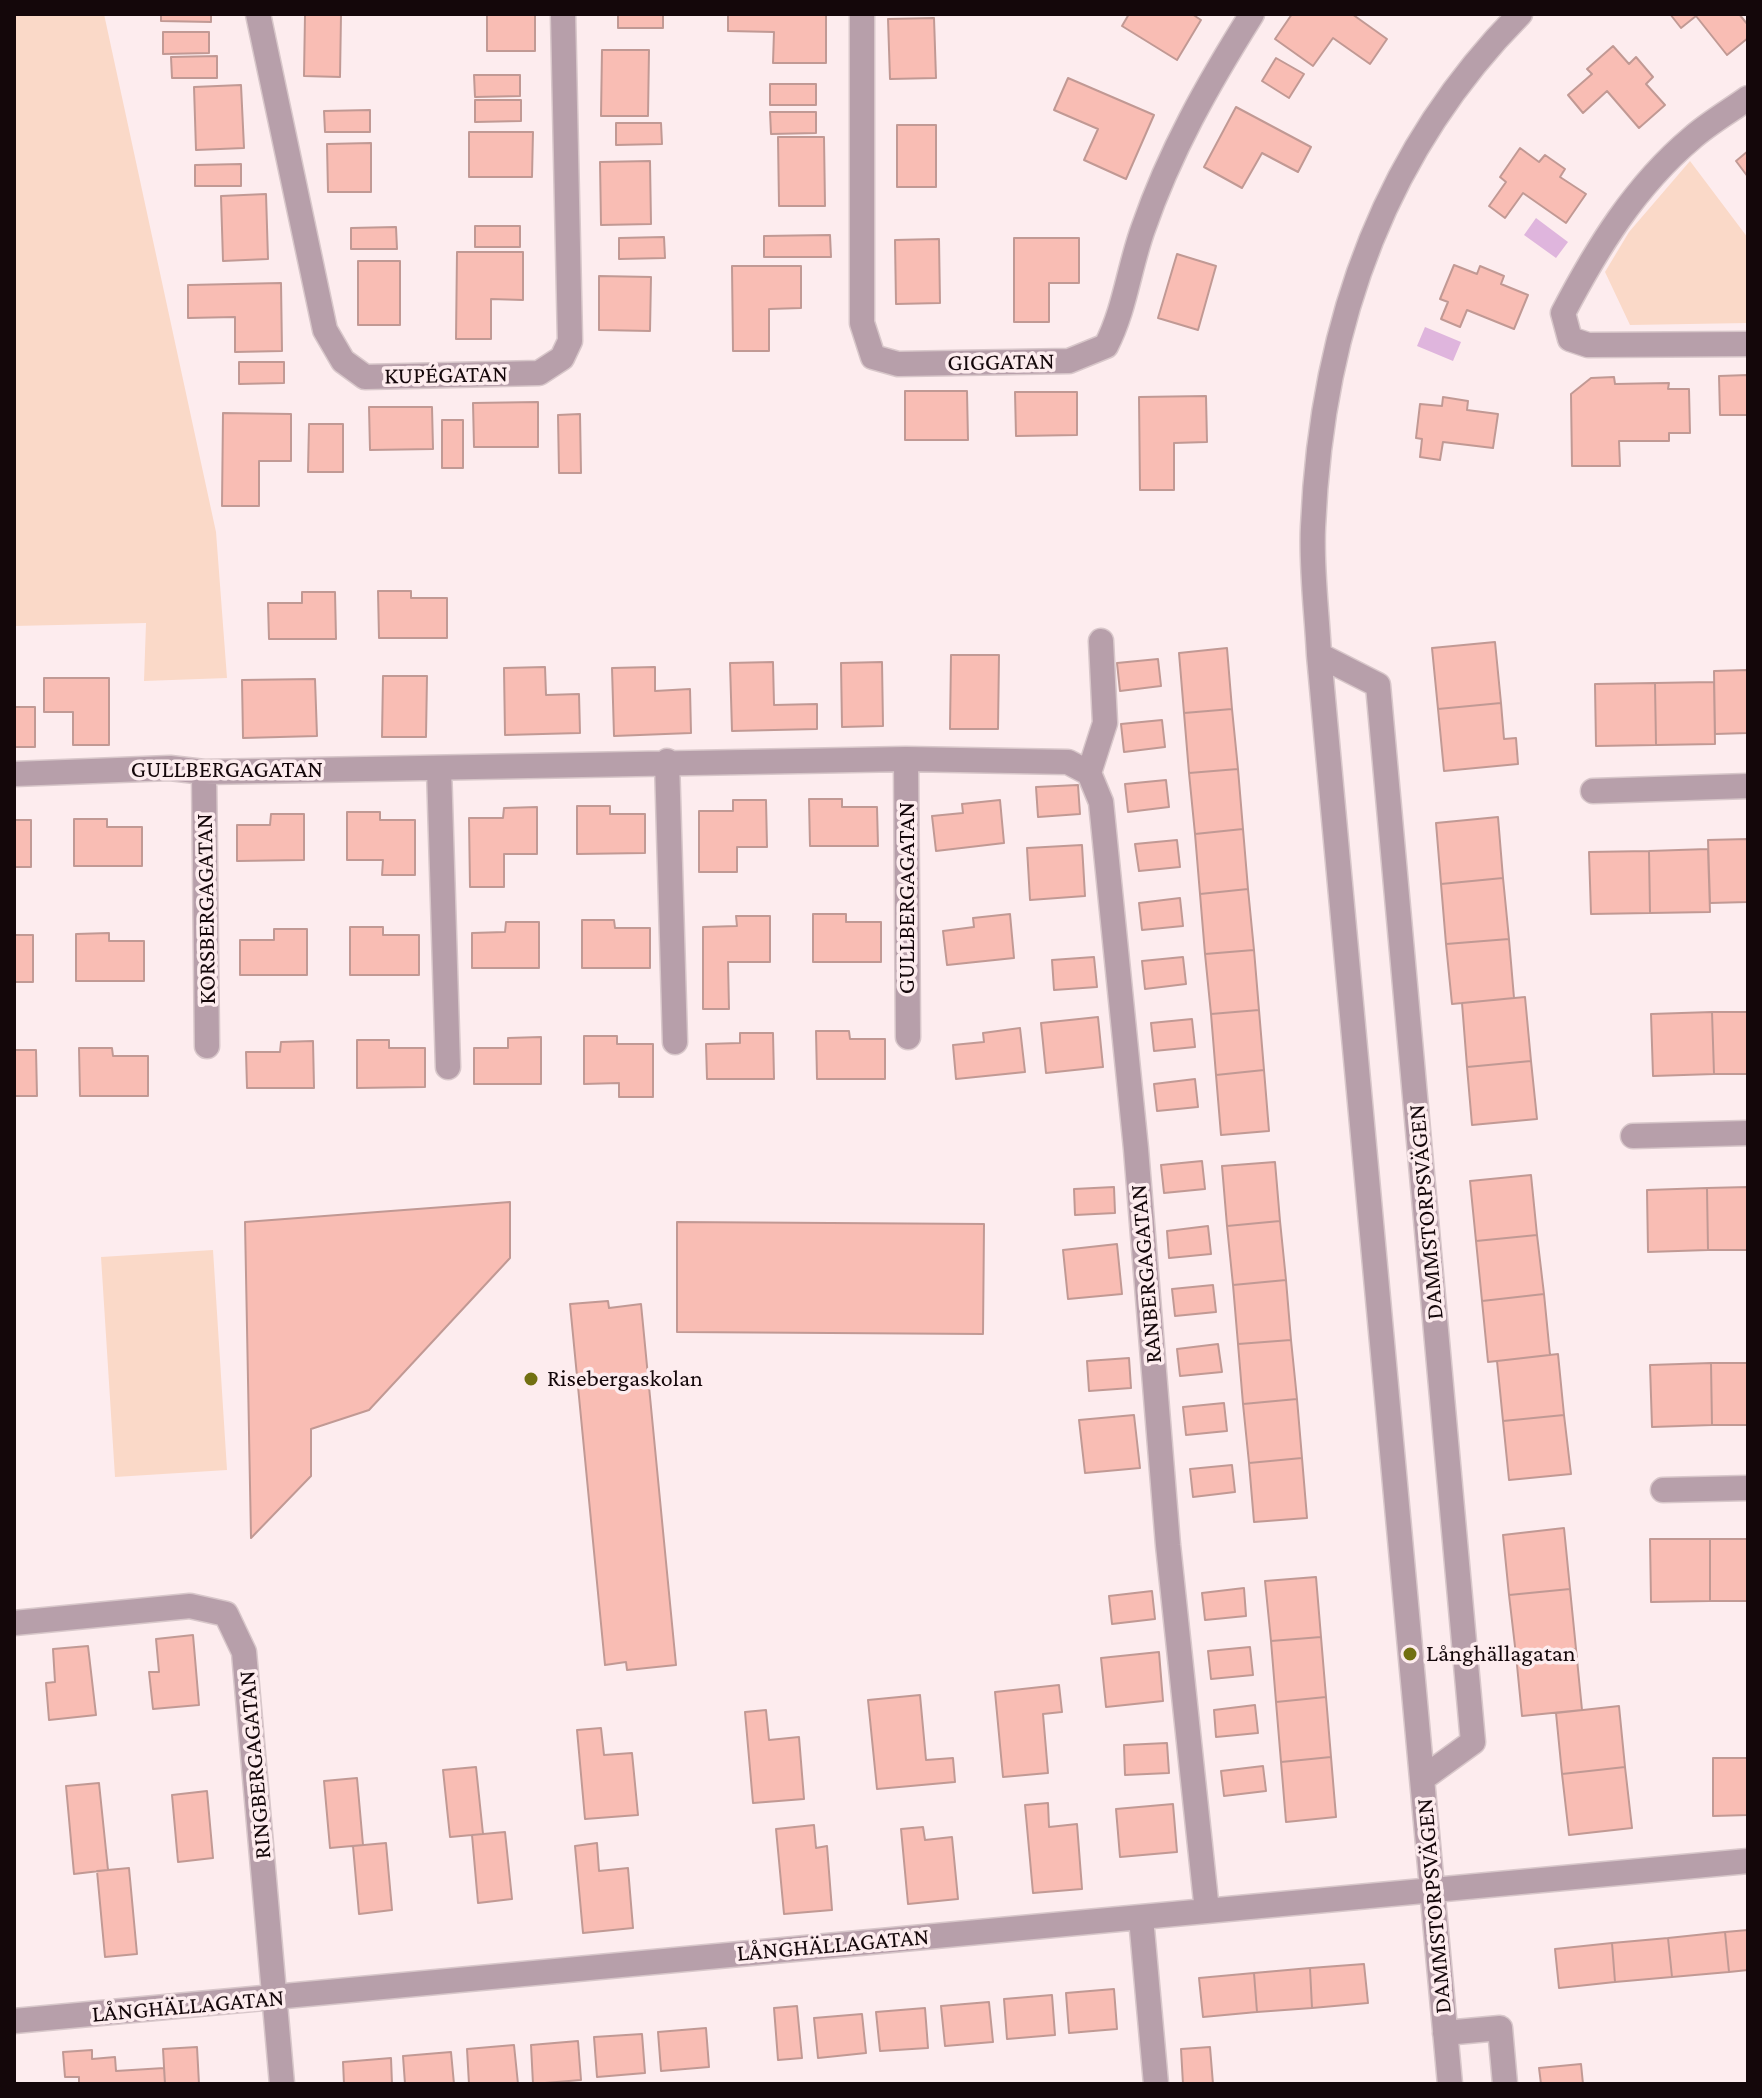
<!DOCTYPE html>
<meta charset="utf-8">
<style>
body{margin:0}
#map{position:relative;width:1762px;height:2098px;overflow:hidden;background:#fdecee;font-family:"Crimson Pro",serif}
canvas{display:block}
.frame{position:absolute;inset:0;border:16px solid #14070a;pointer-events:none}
</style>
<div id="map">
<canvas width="1762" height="2098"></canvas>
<div class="frame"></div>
</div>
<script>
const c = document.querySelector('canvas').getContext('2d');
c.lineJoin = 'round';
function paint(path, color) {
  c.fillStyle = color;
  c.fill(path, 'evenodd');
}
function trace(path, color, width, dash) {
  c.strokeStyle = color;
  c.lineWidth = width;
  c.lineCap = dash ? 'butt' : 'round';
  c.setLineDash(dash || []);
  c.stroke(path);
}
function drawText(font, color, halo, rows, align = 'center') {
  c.font = font + ' "Crimson Pro",serif';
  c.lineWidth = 7;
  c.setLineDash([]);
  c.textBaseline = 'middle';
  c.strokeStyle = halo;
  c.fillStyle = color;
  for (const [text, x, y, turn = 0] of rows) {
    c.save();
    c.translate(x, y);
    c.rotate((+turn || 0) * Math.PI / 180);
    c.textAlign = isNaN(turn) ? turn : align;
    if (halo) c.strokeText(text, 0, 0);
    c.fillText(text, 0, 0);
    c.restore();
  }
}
paint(new Path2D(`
 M14,14H104L216,532L227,678L144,681L146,623L14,626Z
 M1690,161L1748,238V323L1630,325L1605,272L1629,232Z
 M213,1250L227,1470L115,1477L101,1257Z`), '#fad9c8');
paint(new Path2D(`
 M1536,218L1568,242L1556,258L1524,235Z
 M1425,327L1461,342L1453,361L1417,346Z`), '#dfb5dd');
const building = new Path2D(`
 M161,14H211V22L161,21Z
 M439,14H535V51H487V15Z
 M618,14H663V28H618Z
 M728,14H826V63H773L774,32L728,31Z
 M1129,14H1192L1201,20L1177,60L1122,26Z
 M1292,14H1352L1387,39L1370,64L1333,38L1313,66L1275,39Z
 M1670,14H1739L1748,25V38L1727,55L1696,16L1681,28Z
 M305,15H341L340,77L304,76Z
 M934,18L936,78L890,79L888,19Z
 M163,32H209V53L163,54Z
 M1613,46L1629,64L1636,57L1653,77L1646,84L1665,105L1639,128L1607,91L1583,113L1568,95L1592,74L1587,69Z
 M602,50H649L648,116H601Z
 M217,56V78H172L171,57Z
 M1276,58L1304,74L1289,98L1262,81Z
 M474,75H520V96L475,97Z
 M1068,78L1154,115L1126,179L1084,160L1098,129L1054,110Z
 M770,84H816V105H770Z
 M241,85L244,148L196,150L194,87Z
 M475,100H521V121L475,122Z
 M1236,107L1311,147L1298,172L1262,153L1242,188L1204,167Z
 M370,110V132H325L324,111Z
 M770,112H816V133L771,134Z
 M616,123H661L662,144L616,145Z
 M897,125H936V187H897Z
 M469,132H533L532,177H469Z
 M778,137H824L825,206H779Z
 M371,143V192H328L327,144Z
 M1520,148L1539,162L1545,155L1565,169L1560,177L1586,194L1566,223L1523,193L1505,218L1489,206L1506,182L1500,177Z
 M1748,151V177L1736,161Z
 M650,161L651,224L601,225L600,162Z
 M241,164V186H195V165Z
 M266,194L268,259L223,261L221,196Z
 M475,226H520V247H475Z
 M396,227L397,249H351V228Z
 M830,235L831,257H764V236Z
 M664,237L665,258L619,259V238Z
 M1014,238H1079V283H1049V322H1014Z
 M939,239L940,303L896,304L895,240Z
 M457,252H523V300L491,299V339H456Z
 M1177,254L1216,266L1198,330L1158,318Z
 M358,261H400V325H358Z
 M1454,265L1477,274L1480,266L1504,276L1501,284L1528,295L1514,329L1467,310L1460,327L1441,319L1448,302L1440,299Z
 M732,266H801V308L769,309V351H733Z
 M599,276L651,277L650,331L599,330Z
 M281,283L282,351L235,352V317L188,318V285Z
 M239,362H284V383L239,384Z
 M1748,375V415H1720L1719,376Z
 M1614,377L1615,384L1669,383L1668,389H1689L1690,433H1669V441H1619L1620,466H1572L1571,394L1591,378Z
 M905,391H967L968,440H905Z
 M1015,392H1077V435L1016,436Z
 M1206,396L1207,442L1174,443V490H1140L1139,397Z
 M1443,397L1468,401L1467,410L1498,414L1493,448L1443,442L1440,460L1420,457L1422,439L1416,438L1420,404L1442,406Z
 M538,402V447H474L473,403Z
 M369,407H432L433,449L370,450Z
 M223,413L291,414V461H259V506H222Z
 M580,414L581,473H559L558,415Z
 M442,420H463V468H442Z
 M309,424H343V472H308Z
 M378,591H411V598H447V638H379Z
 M302,592H335L336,639H269L268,603H302Z
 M1495,642L1501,703L1438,709L1432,648Z
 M1227,648L1232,709L1184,713L1179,653Z
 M951,655H999L998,729H950Z
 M1158,659L1161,686L1120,691L1117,663Z
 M773,662L774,705L817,704V729L732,731L730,663Z
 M882,662L883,726L842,727L841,663Z
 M545,667L546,695L579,694L580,733L505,735L504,668Z
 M655,667V691L690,689L691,733L614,736L612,668Z
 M1748,670V733L1715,734L1714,671Z
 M383,676H427L426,737H382Z
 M44,678H109V745H73V712H44Z
 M315,679L317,736L243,738L242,680Z
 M1714,682L1715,744L1656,745L1655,683Z
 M1655,683L1656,745L1596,746L1595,684Z
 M1501,703L1504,739L1516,738L1518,764L1444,771L1438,709Z
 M14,707H35V747H14Z
 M1232,709L1238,769L1189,773L1184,713Z
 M1162,720L1165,747L1124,752L1121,724Z
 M1238,769L1243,829L1195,834L1189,773Z
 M1166,780L1169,807L1128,812L1125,784Z
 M1078,785L1080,814L1038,817L1036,787Z
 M809,799H842V807H877L878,846H810Z
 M733,800H766L767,847H737V872H699V811H733Z
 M1000,800L1004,843L936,851L932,816L963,813L962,804Z
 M577,806H610V814H645V853L577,854Z
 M537,807V854H504V887H470L469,818H503L504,808Z
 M347,812H380V820H415V875H382L383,860H347Z
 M271,814H304V860L237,861V825H270Z
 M1498,817L1503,878L1441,884L1436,823Z
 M74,819H107V827H142V866H74Z
 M14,820H31V867H14Z
 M1243,829L1248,889L1200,894L1195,834Z
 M1748,839V902L1710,903L1708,840Z
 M1177,840L1180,867L1139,871L1135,844Z
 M1082,845L1085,896L1030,900L1027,848Z
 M1708,849L1710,912L1650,913L1649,851Z
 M1649,851L1650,913L1591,914L1589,852Z
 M1503,878L1509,939L1446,944L1441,884Z
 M1248,889L1254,950L1205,954L1200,894Z
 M1180,898L1183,926L1142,930L1139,903Z
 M813,914H846V922H881V962H813Z
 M1010,914L1014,958L947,965L943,931L974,927L973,918Z
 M736,916H770V962H728L729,1009H703V927L737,926Z
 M582,920H614L615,928H650V968H582Z
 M506,922H539V968H472V933L505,932Z
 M350,927H383V935H419V975H350Z
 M274,929H307V975H240V940H274Z
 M109,933V941H144V981H76V934Z
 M14,935H33V982H14Z
 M1509,939L1514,998L1452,1004L1446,944Z
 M1254,950L1259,1010L1211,1014L1205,954Z
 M1094,957L1097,987L1054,990L1052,960Z
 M1183,957L1186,984L1145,989L1142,961Z
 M1525,997L1531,1061L1467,1067L1462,1003Z
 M1259,1010L1264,1070L1216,1075L1211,1014Z
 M1712,1012L1714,1074L1653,1076L1651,1014Z
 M1712,1012H1748V1074H1714Z
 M1098,1017L1103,1067L1046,1073L1041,1023Z
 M1192,1019L1195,1047L1154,1051L1151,1023Z
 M1020,1028L1025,1072L956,1079L953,1045L984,1042L983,1033Z
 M816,1031H849L850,1039H885V1079H817Z
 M740,1033H773L774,1079H707L706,1044L740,1043Z
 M584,1036H617V1044H653V1097H619V1083L584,1084Z
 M541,1037V1084H474V1048H508V1038Z
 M357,1040H389V1048H425V1087L357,1088Z
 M313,1041L314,1088H247L246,1052H280L281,1042Z
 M79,1048H112L113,1056H148V1096H80Z
 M14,1050H36L37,1096H14Z
 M1531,1061L1537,1119L1472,1125L1467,1067Z
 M1264,1070L1269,1131L1221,1135L1216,1075Z
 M1195,1079L1198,1107L1157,1111L1154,1084Z
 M1202,1161L1205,1189L1164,1193L1161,1165Z
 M1275,1162L1280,1221L1227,1226L1222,1166Z
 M1531,1175L1537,1235L1476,1241L1470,1181Z
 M1114,1187L1115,1213L1075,1215L1074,1189Z
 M1748,1187V1250H1708L1707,1188Z
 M1707,1188L1708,1250L1648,1252L1647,1190Z
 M510,1202V1258L369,1410L311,1429V1476L251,1538L245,1222Z
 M1280,1221L1286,1280L1233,1285L1227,1226Z
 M677,1222L984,1224L983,1334L677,1332Z
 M1208,1226L1211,1254L1169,1258L1167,1231Z
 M1537,1235L1544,1294L1482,1301L1476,1241Z
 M1117,1244L1122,1294L1068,1299L1063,1250Z
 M1286,1280L1291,1340L1238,1344L1233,1285Z
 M1213,1285L1216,1312L1175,1316L1172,1289Z
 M1544,1294L1550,1355L1488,1362L1482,1301Z
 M608,1301L609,1308L641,1304L676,1665L627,1670L626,1662L605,1665L570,1304Z
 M1291,1340L1297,1399L1243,1404L1238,1344Z
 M1218,1344L1222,1372L1180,1376L1177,1349Z
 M1558,1354L1564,1415L1503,1421L1497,1361Z
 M1129,1358L1131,1388L1089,1391L1087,1361Z
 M1711,1363L1712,1425L1652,1427L1650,1365Z
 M1711,1363H1748V1425H1712Z
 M1297,1399L1302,1458L1249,1463L1243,1404Z
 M1224,1403L1227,1431L1186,1435L1183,1407Z
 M1134,1415L1140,1468L1085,1473L1079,1420Z
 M1564,1415L1571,1474L1509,1480L1503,1421Z
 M1302,1458L1307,1518L1254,1522L1249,1463Z
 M1232,1465L1235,1492L1193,1497L1190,1469Z
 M1564,1528L1570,1589L1509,1595L1503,1535Z
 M1650,1539H1710V1601L1651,1602Z
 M1710,1539H1748V1601H1710Z
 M1316,1577L1321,1637L1271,1641L1265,1581Z
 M1244,1588L1246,1616L1205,1620L1202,1593Z
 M1570,1589L1576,1649L1516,1655L1509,1595Z
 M1152,1591L1155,1619L1112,1624L1109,1596Z
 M193,1635L199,1705L153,1709L149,1672H159L156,1639Z
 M1321,1637L1326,1697L1276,1702L1271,1641Z
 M88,1646L96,1715L49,1720L46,1683L55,1682L53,1649Z
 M1250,1647L1253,1675L1211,1679L1208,1651Z
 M1576,1649L1582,1710L1522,1716L1516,1655Z
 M1159,1652L1163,1701L1106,1707L1101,1658Z
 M1059,1685L1062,1712L1043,1714L1048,1773L1003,1777L995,1692Z
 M920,1695L926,1760L953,1758L955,1782L877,1789L868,1700Z
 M1326,1697L1331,1757L1281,1762L1276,1702Z
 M1255,1705L1258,1733L1216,1737L1214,1710Z
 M1619,1706L1625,1767L1562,1774L1556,1713Z
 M766,1710L769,1740L799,1737L804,1799L753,1803L745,1712Z
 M601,1728L604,1755L632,1753L638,1815L585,1819L577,1730Z
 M1167,1743L1169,1773L1125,1775L1124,1745Z
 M1331,1757L1336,1817L1286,1822L1281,1762Z
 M1713,1758H1748V1815L1713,1816Z
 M1263,1766L1266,1791L1224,1796L1221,1771Z
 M476,1767L483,1834L450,1837L443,1770Z
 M1625,1767L1632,1828L1569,1835L1562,1774Z
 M357,1778L363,1845L330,1848L324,1781Z
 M99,1783L108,1870L74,1874L66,1786Z
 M207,1791L213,1858L178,1862L172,1795Z
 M1048,1803L1049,1827L1077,1824L1082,1889L1033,1893L1025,1805Z
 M1173,1804L1177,1852L1120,1857L1116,1809Z
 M814,1825L816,1848L827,1846L832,1910L784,1914L776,1829Z
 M923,1827L925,1840L952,1837L958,1899L908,1904L901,1829Z
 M505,1832L512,1899L478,1903L472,1835Z
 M386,1843L392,1910L359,1914L353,1846Z
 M597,1843L599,1871L628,1868L633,1928L583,1933L575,1846Z
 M129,1868L137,1954L105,1957L97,1871Z
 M1748,1930V1970L1729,1972L1725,1932Z
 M1725,1932L1729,1972L1672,1977L1668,1938Z
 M1668,1938L1672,1977L1615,1982L1612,1943Z
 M1612,1943L1615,1982L1559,1988L1555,1949Z
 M1364,1964L1368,2003L1312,2008L1310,1968Z
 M1310,1968L1312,2008L1257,2012L1254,1973Z
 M1254,1973L1257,2012L1203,2017L1199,1978Z
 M1114,1989L1117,2029L1069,2033L1066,1993Z
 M1052,1995L1055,2035L1007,2039L1004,1999Z
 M989,2002L993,2042L945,2046L941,2006Z
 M797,2006L802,2058L778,2060L774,2008Z
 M925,2008L928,2048L880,2051L876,2012Z
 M862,2014L866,2053L818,2058L814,2018Z
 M706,2028L709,2067L661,2071L658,2032Z
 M642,2034L645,2073L597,2077L594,2037Z
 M578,2041L581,2080L533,2084L531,2045Z
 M514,2045L518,2084H469L467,2049Z
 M197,2047L199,2084H165L163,2049Z
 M1210,2047L1213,2084H1183L1181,2049Z
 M92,2050V2059L115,2057L116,2071L164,2068L165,2084H79V2077H65L63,2052Z
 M451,2052L454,2084H405L403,2056Z
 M391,2058L392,2084H344L343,2062Z
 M1581,2064L1583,2084H1541L1539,2068Z`);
paint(building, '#f9bdb4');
trace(building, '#c19994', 2);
const minor = new Path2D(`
 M258,14L325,330L343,361L365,377L539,373L562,358L570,341L563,14
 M862,14V323L873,357L898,364L1069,361L1106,346C1125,309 1129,268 1143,229C1170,151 1208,84 1252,14
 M1748,98C1730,111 1709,123 1692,138C1635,186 1597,248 1563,313L1570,339L1588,345L1748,344
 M1101,641L1105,723L1089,773L1101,802L1136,1149L1168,1545L1207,1911
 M1319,655L1378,685L1473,1742L1422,1779
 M906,759L908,1037
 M667,761L675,1042
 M439,768L448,1067
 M204,772L207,1046
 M14,774L170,768L204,772L906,759L1068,762L1089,773
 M1593,791L1748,786
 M1633,1136L1748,1133
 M1663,1490L1748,1488
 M14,1623L190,1606L226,1614L244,1652L282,2084
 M1141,1918L1156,2084
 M14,2021L1748,1861
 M1445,2033L1500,2028L1505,2084
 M1450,2084L1319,655C1317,613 1311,569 1313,527C1321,333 1381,154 1520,14`);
trace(minor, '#d8c7ca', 27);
trace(minor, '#b79faa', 24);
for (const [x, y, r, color] of [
 [531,1379,8,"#727011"],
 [1410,1654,8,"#727011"]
]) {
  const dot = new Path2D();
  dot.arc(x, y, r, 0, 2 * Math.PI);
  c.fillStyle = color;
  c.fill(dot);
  trace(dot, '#fdecee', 3);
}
drawText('24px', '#14070a', '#fdecee', [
 ["GIGGATAN",1001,362,-1],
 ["KUPÉGATAN",446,375,-1],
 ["GULLBERGAGATAN",227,770],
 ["GULLBERGAGATAN",907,898,-90],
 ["KORSBERGAGATAN",206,909,-91],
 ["DAMMSTORPSVÄGEN",1426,1212,-95],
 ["RANBERGAGATAN",1146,1274,-95],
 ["RINGBERGAGATAN",255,1765,-95],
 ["DAMMSTORPSVÄGEN",1434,1906,-95],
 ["LÅNGHÄLLAGATAN",833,1945,-5],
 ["LÅNGHÄLLAGATAN",188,2006,-5]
]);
drawText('24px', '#14070a', '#fdecee', [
 ["Risebergaskolan",547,1379],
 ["Långhällagatan",1426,1654]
], 'left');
</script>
